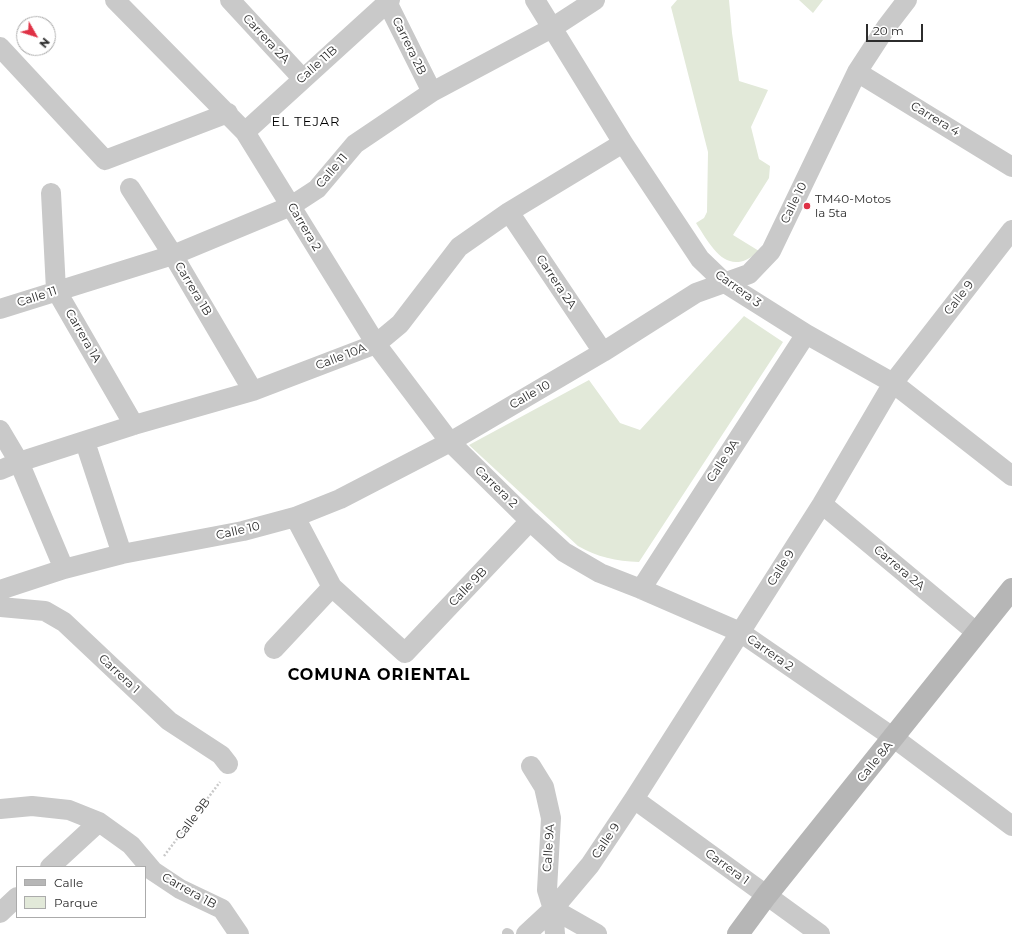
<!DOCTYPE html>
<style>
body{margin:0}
#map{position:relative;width:1012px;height:934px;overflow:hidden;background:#fff;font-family:Montserrat,sans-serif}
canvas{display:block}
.legend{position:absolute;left:16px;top:866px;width:130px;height:52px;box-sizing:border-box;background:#fff;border:1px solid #ababab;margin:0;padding:5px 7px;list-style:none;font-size:12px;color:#2c2c2c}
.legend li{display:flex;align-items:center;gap:8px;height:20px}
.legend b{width:20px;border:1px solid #ababab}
.north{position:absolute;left:16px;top:16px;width:40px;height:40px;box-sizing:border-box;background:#fff;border:1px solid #ababab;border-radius:50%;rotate:129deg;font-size:11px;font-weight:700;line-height:16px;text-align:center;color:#2c2c2c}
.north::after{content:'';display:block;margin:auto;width:14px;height:18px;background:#df3145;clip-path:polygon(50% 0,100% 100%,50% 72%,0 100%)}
.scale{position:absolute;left:866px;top:24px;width:57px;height:18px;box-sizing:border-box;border:2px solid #2c2c2c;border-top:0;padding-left:5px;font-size:12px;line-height:14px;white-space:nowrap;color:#2c2c2c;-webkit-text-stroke:3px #fff;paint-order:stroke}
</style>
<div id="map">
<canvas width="1012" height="934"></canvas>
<ul class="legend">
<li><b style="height:5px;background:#b6b6b6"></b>Calle</li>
<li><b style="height:11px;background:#e2e9d9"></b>Parque</li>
</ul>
<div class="north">N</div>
<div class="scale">20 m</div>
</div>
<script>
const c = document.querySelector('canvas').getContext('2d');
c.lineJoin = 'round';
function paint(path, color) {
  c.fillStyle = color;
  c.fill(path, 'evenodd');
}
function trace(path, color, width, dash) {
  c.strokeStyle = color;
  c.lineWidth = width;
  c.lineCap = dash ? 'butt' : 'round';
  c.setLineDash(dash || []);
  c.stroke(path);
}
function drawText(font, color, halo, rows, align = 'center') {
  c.font = font + ' Montserrat,sans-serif';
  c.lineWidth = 4;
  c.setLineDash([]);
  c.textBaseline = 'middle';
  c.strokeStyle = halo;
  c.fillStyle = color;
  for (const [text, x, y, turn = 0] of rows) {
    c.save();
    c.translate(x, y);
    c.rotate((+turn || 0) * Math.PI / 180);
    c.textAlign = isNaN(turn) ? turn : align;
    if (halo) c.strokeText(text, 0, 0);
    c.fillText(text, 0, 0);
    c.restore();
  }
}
paint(new Path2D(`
 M677,0H729L732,33L739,81L768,90L751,127L759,159L770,166L769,178L733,235L759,251C728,279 712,248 696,223L704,218L707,212L708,152L671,7Z
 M799,0H823L813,13Z
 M744,316L783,342L639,562C616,561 597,557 578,546L469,445L589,380L620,423L640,430Z`), '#e2e9d9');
trace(new Path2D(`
 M164,856L220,782`), '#c9c9c9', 2.5, [2, 2]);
trace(new Path2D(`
 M507,933L509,934`), '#c9c9c9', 10);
trace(new Path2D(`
 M115,0L245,132L376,344L450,442L530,521L564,552L600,573L641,589L740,632L894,738L1012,826
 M230,0L302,78
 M386,0L432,92
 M535,0L623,143L700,259L725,283L806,334L893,383L1012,476
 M0,47L105,160L228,113
 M857,72L1012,167
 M245,132L390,0
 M130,188L173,255L253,391
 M51,193L56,290L134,425
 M509,212L603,352
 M0,309L173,255L291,206L317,189L355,144L432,92L552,28L595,0
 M0,430L19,462L64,569
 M85,442L122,554
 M0,470L19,462L134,425L253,391L376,344L400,324L459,247L509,212L623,143
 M822,504L977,633
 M295,517L332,587L405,653L530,521
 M641,589L806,334
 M0,590L64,569L122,554L243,531L295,517L340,499L450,442L603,352L696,293L749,274L771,251L857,72L887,26L907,0
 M0,607L45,611L64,622L169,721L221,755L228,764
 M274,649L332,587
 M531,766L544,787L551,818L547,890L553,909L555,934
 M634,799L820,934
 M0,809L32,806L69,810L99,822L131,845L153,871L180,889L222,909L239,934
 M50,867L99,822
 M553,909L597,934
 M0,913L17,897
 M526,934L553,909L590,865L634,799L822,504L893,383L1012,230`), '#c9c9c9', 20);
trace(new Path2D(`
 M738,934L766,896L1012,589`), '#b6b6b6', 22);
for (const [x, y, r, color] of [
 [807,206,4,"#df3145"]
]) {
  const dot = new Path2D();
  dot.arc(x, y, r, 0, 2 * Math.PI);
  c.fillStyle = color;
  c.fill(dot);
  trace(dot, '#fff', 1.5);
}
drawText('12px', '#2c2c2c', '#fff', [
 ["Carrera 2A",266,39,47],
 ["Carrera 2B",409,46,64],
 ["Calle 11B",317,65,-42],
 ["Carrera 4",935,119,31],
 ["Calle 11",332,171,-49],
 ["Calle 10",794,203,-64],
 ["Carrera 2",304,227,59],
 ["Carrera 2A",556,282,56],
 ["Carrera 1B",193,289,59],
 ["Carrera 3",738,289,36],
 ["Calle 11",37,297,-18],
 ["Calle 9",959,298,-52],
 ["Carrera 1A",83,336,60],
 ["Calle 10A",341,357,-21],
 ["Calle 10",530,395,-30],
 ["Calle 9A",723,461,-57],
 ["Carrera 2",496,487,44],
 ["Calle 10",238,531,-13],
 ["Calle 9",781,568,-58],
 ["Carrera 2A",899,568,40],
 ["Calle 9B",468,587,-46],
 ["Carrera 2",770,653,35],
 ["Carrera 1",119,674,43],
 ["Calle 8A",875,762,-51],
 ["Calle 9B",193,819,-53],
 ["Calle 9",606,841,-56],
 ["Calle 9A",549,848,-86],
 ["Carrera 1",727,867,36],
 ["Carrera 1B",189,891,29]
]);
drawText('12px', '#2c2c2c', '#fff', [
 ["TM40-Motos",815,199],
 ["la 5ta",815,213]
], 'left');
c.letterSpacing = '1px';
drawText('13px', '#000', '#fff', [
 ["EL TEJAR",306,122]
]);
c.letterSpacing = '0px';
c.letterSpacing = '1px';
drawText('bold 16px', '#000', '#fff', [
 ["COMUNA ORIENTAL",379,675]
]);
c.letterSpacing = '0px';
</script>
